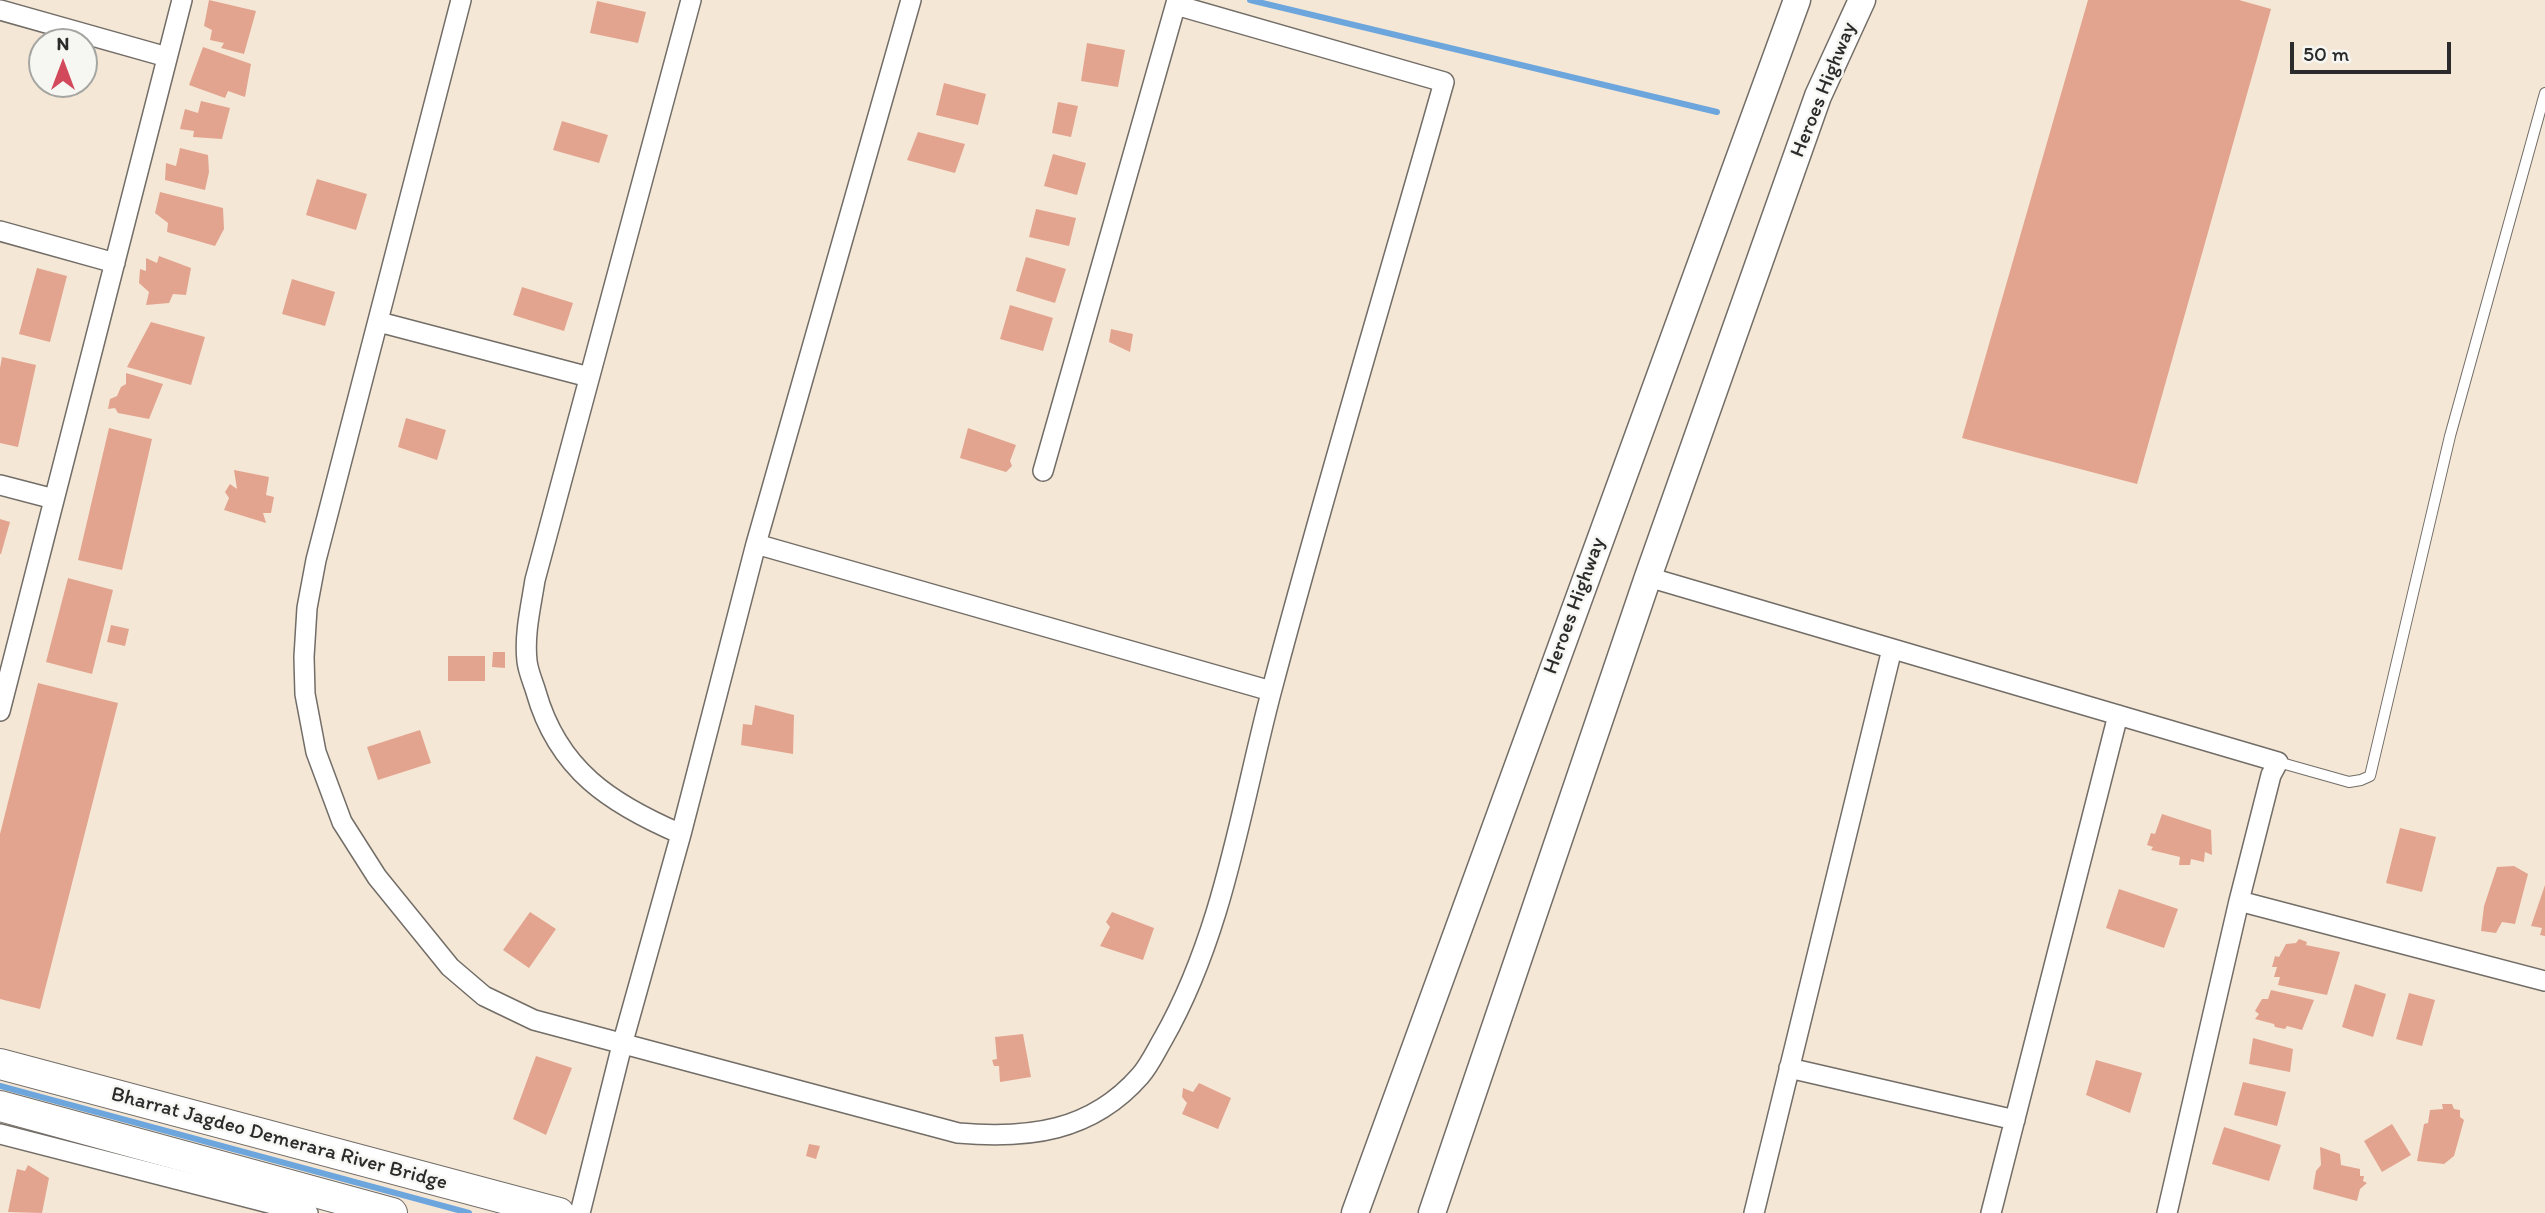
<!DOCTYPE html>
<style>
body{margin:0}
#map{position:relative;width:2545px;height:1213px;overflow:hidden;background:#f5e7d6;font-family:Itim,sans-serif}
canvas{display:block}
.north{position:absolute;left:28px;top:28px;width:70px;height:70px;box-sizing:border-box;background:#f6f6f2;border:2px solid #a5a5a2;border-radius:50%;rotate:0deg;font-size:19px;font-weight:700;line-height:28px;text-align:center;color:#2b2b2b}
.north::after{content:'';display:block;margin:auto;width:24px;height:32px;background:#d1495b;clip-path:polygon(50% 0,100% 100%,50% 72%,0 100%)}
.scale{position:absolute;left:2290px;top:42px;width:161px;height:32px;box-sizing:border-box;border:4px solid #2b2b2b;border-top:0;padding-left:9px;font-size:21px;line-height:24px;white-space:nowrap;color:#2b2b2b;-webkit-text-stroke:5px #f6f6f2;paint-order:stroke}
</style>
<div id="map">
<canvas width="2545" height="1213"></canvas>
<div class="north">N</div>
<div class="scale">50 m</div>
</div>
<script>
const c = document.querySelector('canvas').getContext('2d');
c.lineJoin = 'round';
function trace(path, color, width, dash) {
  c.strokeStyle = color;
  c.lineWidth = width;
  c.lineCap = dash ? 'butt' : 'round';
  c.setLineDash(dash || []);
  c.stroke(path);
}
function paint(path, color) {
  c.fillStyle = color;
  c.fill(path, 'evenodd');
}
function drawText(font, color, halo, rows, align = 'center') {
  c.font = font + ' Itim,sans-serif';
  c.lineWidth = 5;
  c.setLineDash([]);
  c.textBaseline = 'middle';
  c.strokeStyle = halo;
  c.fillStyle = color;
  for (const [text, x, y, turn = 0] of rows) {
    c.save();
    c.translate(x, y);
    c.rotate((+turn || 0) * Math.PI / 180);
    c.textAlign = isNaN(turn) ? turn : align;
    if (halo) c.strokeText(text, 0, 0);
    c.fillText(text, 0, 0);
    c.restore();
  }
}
trace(new Path2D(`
 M1250,0L1717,112
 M0,1086L469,1213`), '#6da6dd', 6);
paint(new Path2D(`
 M209,0L256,11L244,54L221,48L224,43L210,40L212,30L204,26Z
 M2088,0H2239L2271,9L2137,484L1962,438Z
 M597,1L646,12L638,43L590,33Z
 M1087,43L1125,50L1118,87L1081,81Z
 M203,47L251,64L245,97L228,91L225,98L189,85Z
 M944,83L986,94L978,125L936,115Z
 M201,101L230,108L222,139L193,137L194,131L180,129L185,109L198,113Z
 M1058,102L1078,106L1071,137L1052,133Z
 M562,121L608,135L599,163L553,150Z
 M918,132L965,144L955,173L907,160Z
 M180,148L208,155L209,172L205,190L165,180L166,163L176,166Z
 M1053,154L1086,163L1077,195L1044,186Z
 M317,179L367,194L356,230L306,215Z
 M160,192L223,208L224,229L215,246L167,232L168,223L155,213Z
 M1036,209L1076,218L1069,246L1029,237Z
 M159,256L191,268L186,295L173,294L169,303L146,305L149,292L139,283L140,269L146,271V258L157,263Z
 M1026,257L1066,269L1055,303L1016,291Z
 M37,268L67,276L50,342L19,334Z
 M292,279L335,292L325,326L282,314Z
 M522,287L573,303L564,331L513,315Z
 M1010,305L1053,318L1043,351L1000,339Z
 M151,322L205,337L191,385L127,367Z
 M1111,329L1133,334L1130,352L1109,342Z
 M2,357L36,365L18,447L0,443V368Z
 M126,373L163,384L149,419L118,413L115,408L108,409L110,399L117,396L121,387L126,384Z
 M406,418L446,430L437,460L398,447Z
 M109,428L152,439L122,570L78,560Z
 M968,428L1016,445L1010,461L1012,466L1006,472L960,458Z
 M234,470L269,477L266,495L274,497L271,513H263L266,523L224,510L229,498L225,492L230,484L237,489Z
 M0,519L10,522L1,554H0Z
 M68,578L113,590L92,674L46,662Z
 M111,625L129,629L125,646L107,642Z
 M493,652H505V668L492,667Z
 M448,656H485V681H448Z
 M38,683L118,703L40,1009L0,999V834Z
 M755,705L794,715L793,754L741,745L743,724L752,725Z
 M420,730L431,763L378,780L367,747Z
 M2162,814L2211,830L2212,855L2205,852L2204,862L2191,859L2190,865H2179L2180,857L2151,850L2153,847L2147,845L2151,833L2155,834Z
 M2400,828L2436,837L2422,892L2386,883Z
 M2514,866L2528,874L2515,924L2502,922L2496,933L2481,931L2484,906L2497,867Z
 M2545,885V936L2540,935L2542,928L2531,926Z
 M2119,889L2178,909L2164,948L2106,928Z
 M530,912L556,929L529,968L503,950Z
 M1112,912L1154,928L1143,960L1100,946L1110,927L1106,922Z
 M2299,939L2307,942L2306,945L2340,952L2327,995L2278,985L2280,977H2274L2277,967H2272L2275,956L2279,957L2286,944L2296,943Z
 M2355,984L2386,994L2373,1037L2342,1027Z
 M2271,990L2314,1000L2302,1030L2287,1026L2285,1029L2275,1027L2274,1024L2255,1019L2259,1014L2255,1011L2262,999H2268Z
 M2409,993L2435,1000L2422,1046L2396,1039Z
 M1023,1034L1031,1077L1000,1082L999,1066H994L992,1060L997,1059L995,1037Z
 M2253,1038L2293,1049L2290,1072L2249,1064Z
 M536,1056L572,1068L546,1135L513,1119Z
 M2096,1060L2142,1073L2130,1113L2086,1095Z
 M2243,1082L2286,1092L2277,1126L2234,1115Z
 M1199,1083L1231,1098L1218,1129L1182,1114L1187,1103L1182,1097L1183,1088L1193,1092Z
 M2442,1104H2452L2454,1109L2460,1110V1117L2464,1120L2454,1156L2444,1164L2417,1161L2424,1124L2428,1123L2430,1110L2443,1109Z
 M2392,1124L2411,1155L2382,1172L2364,1141Z
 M2224,1127L2281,1145L2269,1181L2212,1164Z
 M809,1144L820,1146L816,1159L806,1156Z
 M2320,1147L2340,1154L2341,1165L2360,1169V1176H2364L2363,1181L2367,1183L2360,1189L2357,1201L2313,1189L2316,1171L2321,1165Z
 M28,1165L49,1178L42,1213L8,1212L17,1169L25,1171Z`), '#e2a48f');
const lane = new Path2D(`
 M2278,762L2349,782L2361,780L2370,776L2450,436L2545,93`);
const street = new Path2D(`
 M461,0L316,560L307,608L304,657L305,694L316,752L342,822L377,877L450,967L484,996L534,1020L958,1133C1028,1139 1091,1132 1140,1076C1149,1066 1156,1051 1163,1039C1224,932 1241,806 1272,689C1326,485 1387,284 1444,82L1176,5
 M0,10L167,57
 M0,231L115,263
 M379,322L589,377
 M1043,471L1177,0
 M0,485L54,499
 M756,544L1271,691
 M1648,577L2278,762L2271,775L2239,901
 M0,711L182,0
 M681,834C611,804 558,770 536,692C533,682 528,671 527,661C524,634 531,606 535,580L691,0
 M1789,1068L2015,1120
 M0,1134L308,1213
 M580,1213L622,1045L681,834L756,544L911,0
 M1754,1213L1892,649
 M1991,1213L2118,715
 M2167,1213L2239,901L2545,981`);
const secondary = new Path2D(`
 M1355,1213L1797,0
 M1432,1213L1648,577L1818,96L1862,0`);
const primary = new Path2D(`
 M0,1064L559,1213
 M0,1106L392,1213`);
trace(lane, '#726d67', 12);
trace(street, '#726d67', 22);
trace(secondary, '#726d67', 29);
trace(primary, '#726d67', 32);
trace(lane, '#fff', 10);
trace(street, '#fff', 19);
trace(secondary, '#fff', 26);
trace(primary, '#fff', 30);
drawText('21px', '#2b2b2b', '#f6f6f2', [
 ["Heroes Highway",1824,90,-68],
 ["Heroes Highway",1575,606,-70],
 ["Bharrat Jagdeo Demerara River Bridge",279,1139,15]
]);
</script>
